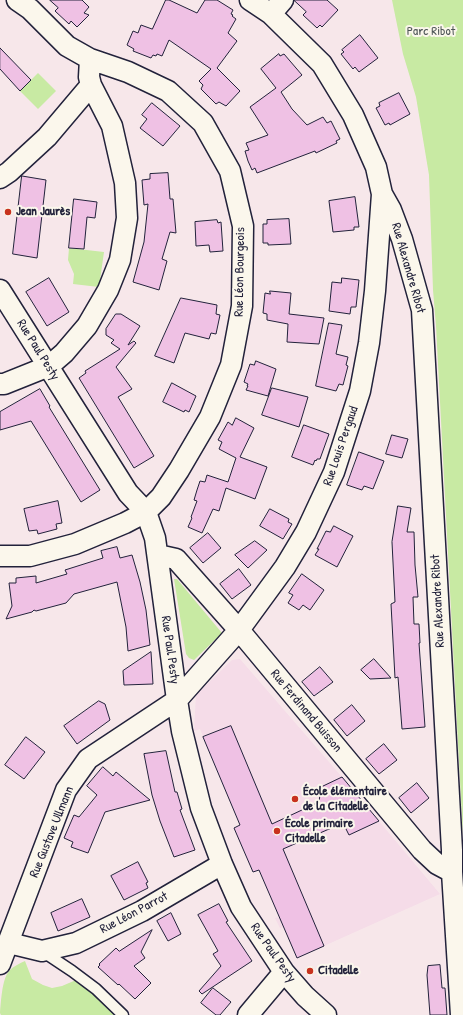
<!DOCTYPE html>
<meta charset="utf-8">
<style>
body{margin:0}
canvas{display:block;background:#f7e7ea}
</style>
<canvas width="463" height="1015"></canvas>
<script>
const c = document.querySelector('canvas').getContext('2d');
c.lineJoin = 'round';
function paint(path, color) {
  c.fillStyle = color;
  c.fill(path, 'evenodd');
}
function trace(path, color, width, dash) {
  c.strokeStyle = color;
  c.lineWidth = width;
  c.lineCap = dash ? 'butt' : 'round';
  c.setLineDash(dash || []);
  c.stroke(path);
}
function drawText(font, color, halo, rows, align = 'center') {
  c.font = font + ' "Patrick Hand",sans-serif';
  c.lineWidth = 4;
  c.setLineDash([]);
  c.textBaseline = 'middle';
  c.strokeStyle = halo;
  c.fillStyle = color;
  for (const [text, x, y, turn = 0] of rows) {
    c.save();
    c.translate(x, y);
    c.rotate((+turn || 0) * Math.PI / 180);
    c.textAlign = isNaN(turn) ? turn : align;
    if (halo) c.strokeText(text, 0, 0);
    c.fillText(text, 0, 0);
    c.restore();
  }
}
paint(new Path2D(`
 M240,659L342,777L440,894L297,958L284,927L280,928L275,918L279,917L259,870L253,872L248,861L249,860L240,839L239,840L237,835L234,828L240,825L200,729L194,731L196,695L232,660Z`), '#f5dce8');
paint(new Path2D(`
 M392,0H463V837L436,326L433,290L429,175L416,97L403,54Z
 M38,73L56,91L38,109L20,91Z
 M69,248L104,252L99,287L73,284L74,274L68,260Z
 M174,579H177L222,633L194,660L189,658L186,654Z
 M25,961L32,979L43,985L52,988L62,986L76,980L93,993L117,1015H1L0,1013C1,1002 2,979 9,971C14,966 20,963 25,961Z`), '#c8eaa3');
const building = new Path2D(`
 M50,0H82L89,7L84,13L89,15L77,27L71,21L69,24L55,11L58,8Z
 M166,0H169L197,13L205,0H217L233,10L231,14L233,15L232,16L236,19L228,33L237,41L217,68L240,91L226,106L219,102L216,104L201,89L203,85L199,81L211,69L169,40L162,56L157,54L156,56L153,55L151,58L133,51L134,49L127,45L133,31L138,33L141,25L152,29Z
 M294,0H327L338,10L322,27L320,25L317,28L303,15L306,12Z
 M360,35L378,58L359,72L355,67L353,69L341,54L344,52L342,50Z
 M0,48L31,80L20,91L0,69Z
 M279,54L280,56L284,54L302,75L281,92L292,109L307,125L323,117L327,123L331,121L340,139L336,141L337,143L316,153L315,151L257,173L255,168L252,170L248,161L245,151L249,150L246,143L268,135L250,107L276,88L261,69Z
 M399,93L410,114L390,125L389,123L385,125L376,108L380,106L379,103Z
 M152,103L180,126L163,146L140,128L147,119L142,115Z
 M168,173L170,199H173L176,233L170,232L162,259L167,261L159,290L133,282L144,242L148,204L144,205L142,180L150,179V174Z
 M22,176L46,180L37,258L13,254Z
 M355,197L359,227H354V230L333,232L329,201Z
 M74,199L97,202L95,218L87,217L84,249L69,248Z
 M289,219L291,244L268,245V243H263V224H267V220Z
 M217,220L218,223L221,222L223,251L210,252L209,245L196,246L195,222Z
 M49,278L69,312L47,326L26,292Z
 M342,278L359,280L356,307H351L350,314L329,311L332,282L341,283Z
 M270,291L291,293L289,314L324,318L319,344L287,342L288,324L267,320V314L263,313L265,293L270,294Z
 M181,298L217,305L216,314L220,315L216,334L211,333L209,339L185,333L174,363L155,356Z
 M116,314H121L140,326L128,345L134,341L136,343L116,367L132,389L118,397L154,456L134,468L79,378L86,373L85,371L120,349L111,343L114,340L106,335V329Z
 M329,323L342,325L336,354L348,357L346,365L348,366L343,385L339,384L336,391L316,386Z
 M256,361L276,369L268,396L246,390L248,386H247L248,384L244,382L250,364L254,365Z
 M172,383L196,396L189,412L185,410L184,412L163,402Z
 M272,388L308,397L299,427L262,415Z
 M40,389L50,406L49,407L100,490L81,502L31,421L0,430V412Z
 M236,418L254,428L240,457L267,467L255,499L226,488L219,511L213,509L202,533L188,527L192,518L191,517L197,501L194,500L197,490L200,481L205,482L207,475L228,482L236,458L219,449L222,442L218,440L228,422L232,425Z
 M304,425L329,434L320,459H317L316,461L315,460L313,465L292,457Z
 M392,435L408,439L402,458L386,454Z
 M359,452L384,461L373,489L364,486L362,490L347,485Z
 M58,501L62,523L56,524L57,529L38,534L37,530L29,531L24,509Z
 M398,506L411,508L407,532H414L415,565L418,597H413L414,624H419L420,643H419L425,727L402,729L398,677L395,678L391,604L395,602L392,542Z
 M270,509L289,519L288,522L292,524L283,539L260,526Z
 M334,526L353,536L337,567L315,555L319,549H317L326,531L330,532Z
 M208,533L221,548L203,563L190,548Z
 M255,541L267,550L248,568L235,555Z
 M117,547L120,558L132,555L140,582L146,610L150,645L128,651L126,627L117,582L74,594L66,603L36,611L34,610L32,612L6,619L12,606L9,583H16V578L36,576V583L67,574L65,570L103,558L101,551Z
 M239,569L251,585L232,599L220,584Z
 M302,574L324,590L310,610L303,605L299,610L288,603L293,595L289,593Z
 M151,652L153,684L124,685L123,671Z
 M374,659L391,678L370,679L361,670Z
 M320,667L333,682L314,696L302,682Z
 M99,701L105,704L110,720L77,744L64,726Z
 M352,705L365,721L347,736L334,720Z
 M231,726L272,824L319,802L321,787L342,777L379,821L349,835L343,823L283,849L324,946L297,958L259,870L253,872L237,835L234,828L240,825L203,737Z
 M26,737L45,752L24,779L5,765Z
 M384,744L397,760L379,774L366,759Z
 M166,751L175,792H177L182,809L180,810L195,850L174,857L160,821L152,795L144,754Z
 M103,767L113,776L116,772L150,800L105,812L88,853L71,847L73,842L64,838L74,815L79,817L97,795L87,786Z
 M417,783L429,798L411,813L399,798Z
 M138,862L148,882L146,883L148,888L124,900L111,876Z
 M82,899L90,917L58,931L51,913Z
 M219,904L228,921L226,922L252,961L202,994L199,991L221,966L213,954L218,951L198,915Z
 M171,913L181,934L168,941L157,921Z
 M152,930L141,952L145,958L134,966L151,983L135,999L119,984L118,985L98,967L100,965L99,964L116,948L119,951Z
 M440,965L442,988H445L447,1015H430L427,975L428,966Z
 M213,988L231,1002L220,1015H216L201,1003Z`);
paint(building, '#efc1e4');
trace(building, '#22223b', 1);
const lane = new Path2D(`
 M42,951L72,971L96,989L123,1015`);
const street = new Path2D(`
 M271,14L283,0
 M0,178L9,172L47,137L91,85
 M382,194L391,210L402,239L422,310L452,850V872L461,1015
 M0,290L128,493L146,512L155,538L177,700L182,731L201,808L222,864L241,907L284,972L305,996L326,1015
 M0,384H4L49,366L64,353L87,326L108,290L120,260L127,218L125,183L112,126L91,85L89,77L90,59
 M158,555L176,559L239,630L422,850L437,864L452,872
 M0,556H30L75,544L125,523L146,512L161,497L179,470L210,417L231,365L242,306L243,226L230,171L203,123L168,91L128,72L90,59L67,46L30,9L17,0
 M9,943L42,951L76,943L142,911L222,864
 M0,964L66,790L88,759L177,700L239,630L285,567L306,532L334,472L360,391L369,343L375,291L382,194L376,167L353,115L322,64L271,14L250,0
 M248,1015L284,972`);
trace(lane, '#22223b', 13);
trace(street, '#22223b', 23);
trace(lane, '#fbf7ec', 10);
trace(street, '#fbf7ec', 20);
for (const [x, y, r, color] of [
 [8,212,4,"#c8321e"],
 [295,799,4,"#c8321e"],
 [277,831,4,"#c8321e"],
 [310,971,4,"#c8321e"]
]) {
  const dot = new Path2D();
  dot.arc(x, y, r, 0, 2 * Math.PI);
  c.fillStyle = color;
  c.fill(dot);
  trace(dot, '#fbf7ec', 1.5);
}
drawText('13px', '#4c5455', '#fbf7ec', [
 ["Parc Ribot",431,32]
]);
drawText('bold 13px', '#22223b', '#fbf7ec', [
 ["Jean Jaurès",16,212],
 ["École élémentaire",303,792],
 ["de la Citadelle",303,807],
 ["École primaire",285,824],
 ["Citadelle",285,839],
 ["Citadelle",318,971]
], 'left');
drawText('13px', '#22223b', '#fbf7ec', [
 ["Rue Alexandre Ribot",408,268,74],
 ["Rue Léon Bourgeois",240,272,-89],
 ["Rue Paul Pesty",38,350,58],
 ["Rue Louis Pergaud",341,446,-71],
 ["Rue Alexandre Ribot",438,601,-93],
 ["Rue Paul Pesty",170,650,82],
 ["Rue Ferdinand Buisson",306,711,50],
 ["Rue Gustave Ullmann",52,832,-68],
 ["Rue Léon Parrot",134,913,-28],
 ["Rue Paul Pesty",273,953,55]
]);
</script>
